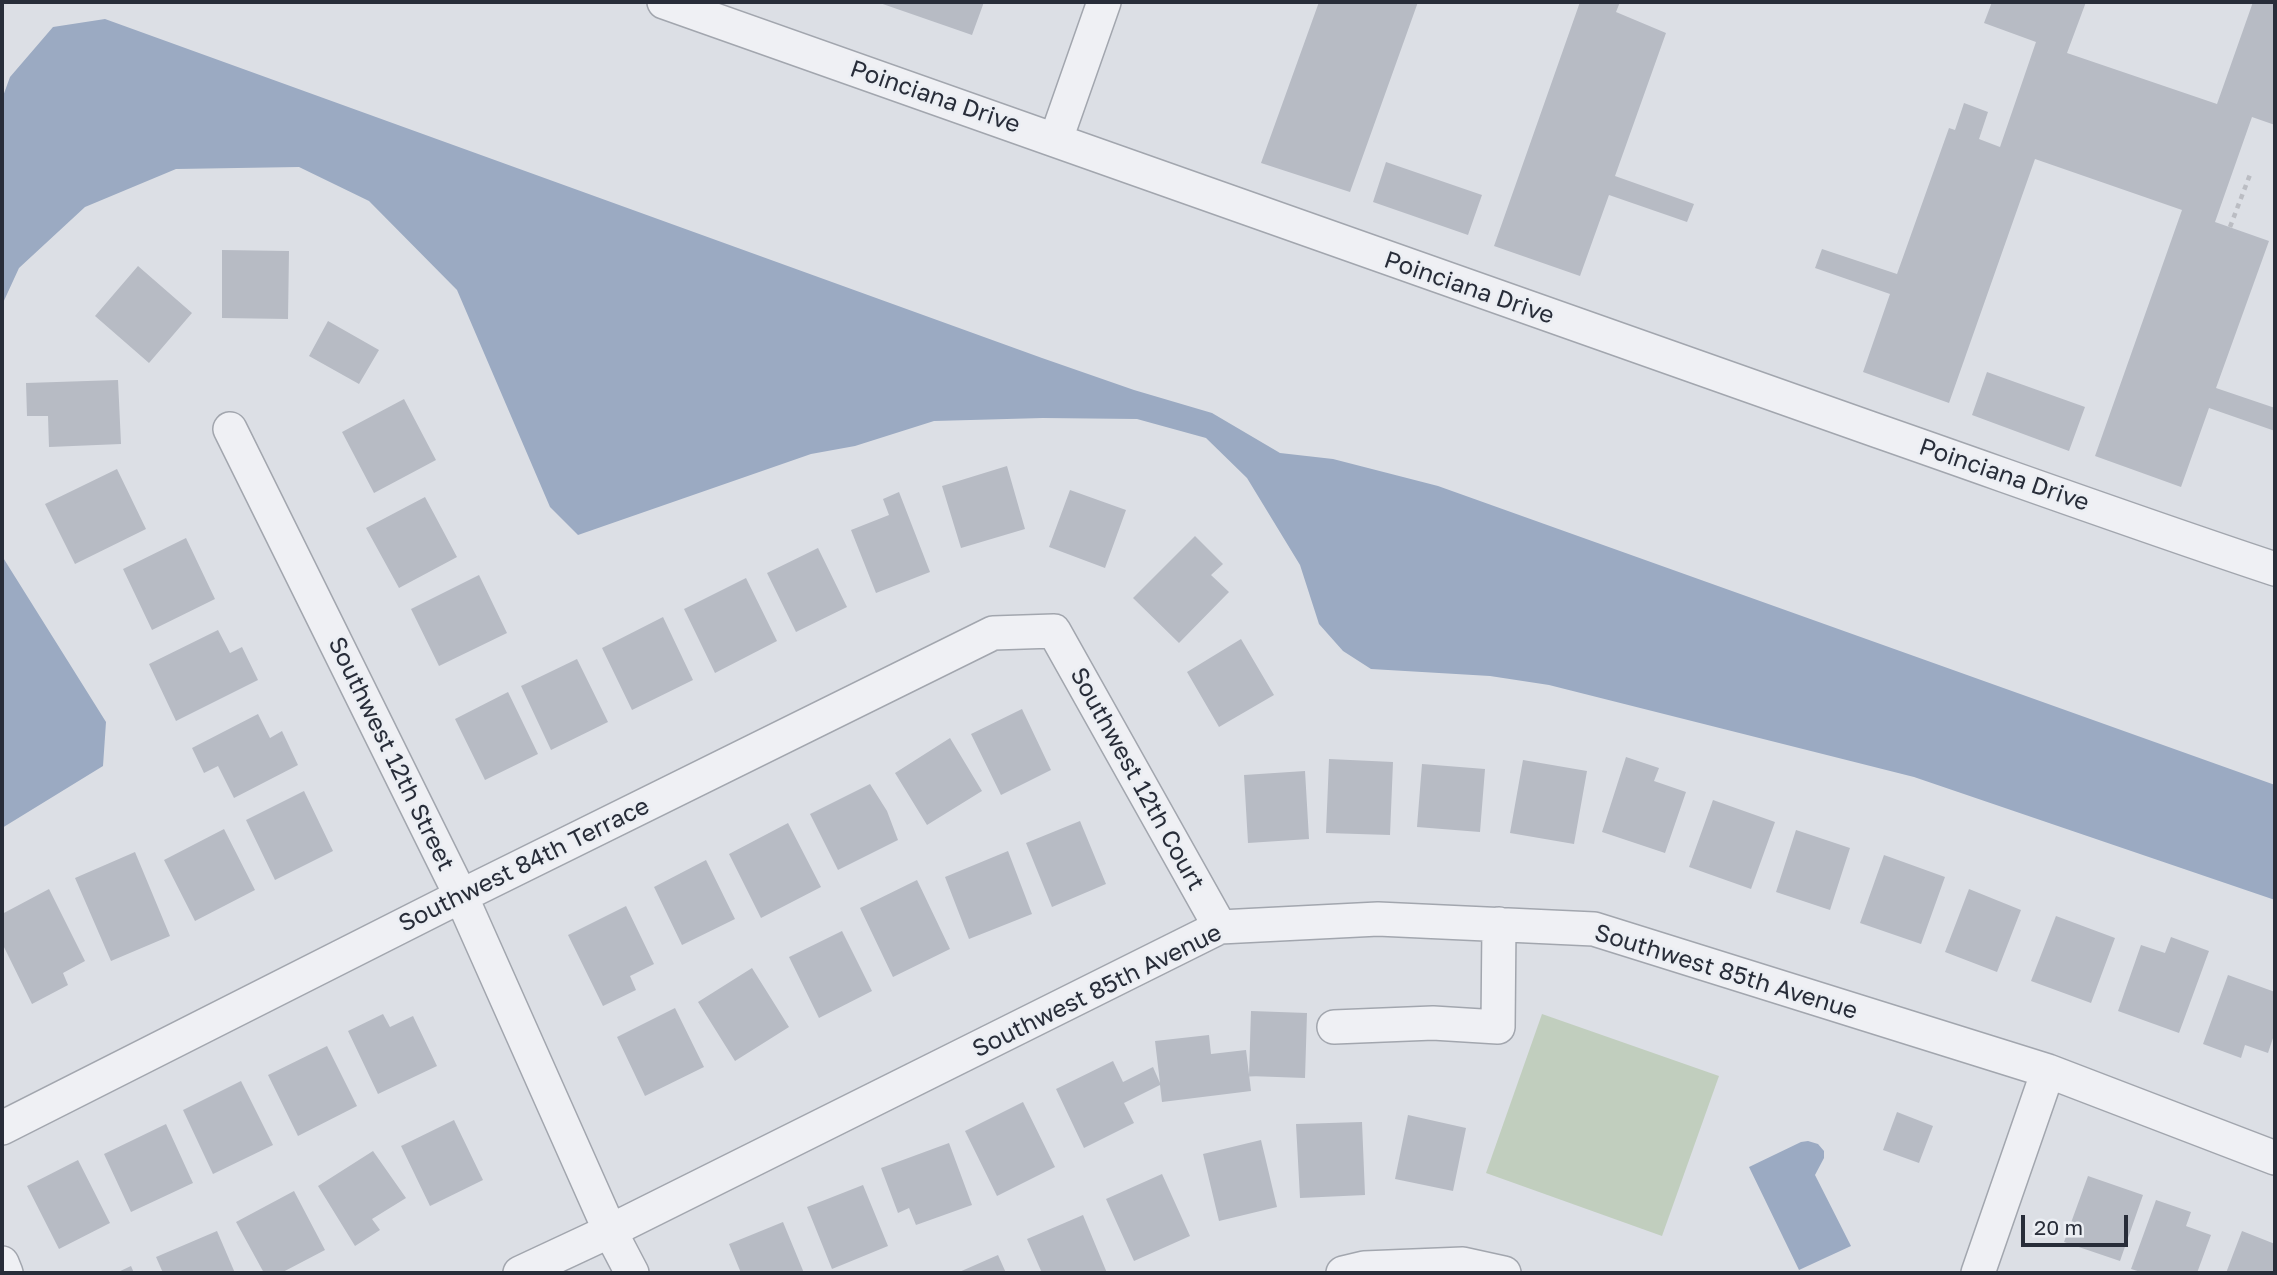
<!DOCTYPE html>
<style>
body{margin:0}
#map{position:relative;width:2277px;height:1275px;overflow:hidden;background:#dcdfe5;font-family:"Golos Text",sans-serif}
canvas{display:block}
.frame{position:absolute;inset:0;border:4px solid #282d39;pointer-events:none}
.scale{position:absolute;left:2021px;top:1215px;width:107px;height:32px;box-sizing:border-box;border:4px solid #282d39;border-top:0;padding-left:9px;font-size:21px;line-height:24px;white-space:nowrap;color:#282d39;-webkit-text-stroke:5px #ebeef3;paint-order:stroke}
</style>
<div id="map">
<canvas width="2277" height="1275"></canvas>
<div class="frame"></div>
<div class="scale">20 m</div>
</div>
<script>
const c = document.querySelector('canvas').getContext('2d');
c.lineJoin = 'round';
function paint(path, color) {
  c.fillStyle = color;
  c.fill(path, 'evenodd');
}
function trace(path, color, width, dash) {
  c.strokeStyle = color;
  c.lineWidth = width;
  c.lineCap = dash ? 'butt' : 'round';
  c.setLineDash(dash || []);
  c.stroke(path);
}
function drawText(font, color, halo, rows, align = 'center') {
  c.font = font + ' "Golos Text",sans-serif';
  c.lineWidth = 5;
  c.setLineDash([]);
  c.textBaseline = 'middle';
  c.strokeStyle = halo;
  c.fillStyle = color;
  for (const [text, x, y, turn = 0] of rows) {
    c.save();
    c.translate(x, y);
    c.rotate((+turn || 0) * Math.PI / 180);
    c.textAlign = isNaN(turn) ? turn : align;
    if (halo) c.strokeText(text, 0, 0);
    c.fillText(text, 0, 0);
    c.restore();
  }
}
paint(new Path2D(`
 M1542,1014L1719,1076L1662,1236L1486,1173Z`), '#c1cebe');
paint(new Path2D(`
 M105,19L1042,358L1134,390L1212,413L1280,453L1333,459L1438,486L2275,785V900L1914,777L1549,685L1490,676L1371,669L1343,651L1319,624L1300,565L1247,478L1206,438L1137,419L1043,418L934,421L855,446L811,454L578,535L550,507L457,290L369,201L299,167L176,169L85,207L19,268L2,305V99L10,77L53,27Z
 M2,556L106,722L103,766L2,828Z
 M1808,1141L1818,1144L1824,1151V1158L1815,1175L1851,1246L1799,1270L1749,1167L1801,1142Z`), '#9baac2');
paint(new Path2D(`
 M877,2H984L972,35Z
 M1319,2H1418L1350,192L1261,163Z
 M1580,2H1620L1616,12L1666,33L1615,176L1694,204L1687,222L1609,195L1580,276L1494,246Z
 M1992,2H2086L2067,53L2217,104L2253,2H2275V125L2252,117L2215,222L2269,241L2216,388L2275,408V431L2209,408L2181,487L2095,456L2182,210L2035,159L1949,403L1863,372L1890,294L1815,268L1822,249L1897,274L1949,128L1955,130L1964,103L1988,112L1979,139L2000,147L2036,42L1984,23Z
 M1386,162L1482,195L1468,235L1373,202Z
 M222,250L289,251L288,319L222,318Z
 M138,266L192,313L149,363L95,316Z
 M328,321L379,350L359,384L309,356Z
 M1987,372L2085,407L2069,451L1972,415Z
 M118,380L121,444L49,447L48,416H27L26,383Z
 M404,399L436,460L374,493L342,432Z
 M1007,466L1025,529L961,548L942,486Z
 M117,469L146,529L75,564L45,504Z
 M1070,490L1126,510L1105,568L1049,547Z
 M899,492L930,572L876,593L851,530L889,515L883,499Z
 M425,497L457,557L399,588L366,528Z
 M1195,536L1223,564L1211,575L1229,592L1179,643L1133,598Z
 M186,538L215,599L152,630L123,569Z
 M818,548L847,607L796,632L767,573Z
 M479,575L507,633L439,666L411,609Z
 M746,578L777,641L715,673L684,609Z
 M663,617L693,680L632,710L602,648Z
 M218,630L230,653L242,647L258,680L176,721L149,664Z
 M1241,639L1274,695L1219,727L1187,672Z
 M577,659L608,722L551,750L521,686Z
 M508,692L538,754L485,780L455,719Z
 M1022,709L1051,770L1001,795L971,734Z
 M258,714L270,738L282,731L298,765L234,798L218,766L204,773L192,748Z
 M950,738L982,791L927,825L895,773Z
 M1626,757L1659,768L1654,781L1686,792L1665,853L1602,832Z
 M1329,759L1393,762L1390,835L1326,833Z
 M1523,760L1587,771L1574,844L1510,833Z
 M1422,764L1485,769L1480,832L1417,827Z
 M1305,771L1309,839L1248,843L1244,775Z
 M870,784L887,811L898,840L838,870L810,814Z
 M304,791L333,851L275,880L246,820Z
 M1713,800L1775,822L1751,889L1689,867Z
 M1080,821L1106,884L1052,907L1026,843Z
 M788,823L821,887L761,918L729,854Z
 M224,829L255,890L195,921L164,860Z
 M1796,830L1850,848L1830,910L1776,892Z
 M1008,851L1032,914L969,939L945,877Z
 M135,852L170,936L111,961L75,878Z
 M1884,855L1945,877L1921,944L1860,923Z
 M706,860L735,919L682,945L654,887Z
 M917,880L950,949L893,977L860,908Z
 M49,889L85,961L63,973L68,985L32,1004L2,943V914Z
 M1969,889L2021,910L1997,972L1945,952Z
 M626,906L654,964L630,976L636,990L603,1006L568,935Z
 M2056,916L2115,938L2091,1003L2031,981Z
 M842,931L872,991L819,1018L789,957Z
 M2171,937L2209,951L2179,1033L2118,1011L2141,945L2165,953Z
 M752,968L789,1027L735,1061L698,1002Z
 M2228,975L2275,992V1032L2268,1053L2245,1045L2241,1058L2203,1044Z
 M675,1008L704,1067L645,1096L617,1037Z
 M1251,1011L1307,1013L1305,1078L1249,1076Z
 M383,1014L390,1027L413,1016L437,1066L378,1094L348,1031Z
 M1209,1035L1211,1054L1246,1050L1251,1091L1162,1102L1160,1085L1124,1103L1134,1123L1084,1148L1056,1089L1113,1061L1123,1082L1153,1067L1160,1083L1155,1041Z
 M327,1046L357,1106L298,1136L268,1075Z
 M241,1081L273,1145L213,1174L183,1110Z
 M1023,1102L1055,1167L997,1196L965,1131Z
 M1897,1112L1933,1126L1919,1163L1883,1150Z
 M1408,1115L1466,1128L1453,1191L1395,1179Z
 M454,1120L483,1180L430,1206L401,1146Z
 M1362,1122L1365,1195L1300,1198L1296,1124Z
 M166,1124L193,1183L131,1212L104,1154Z
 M1261,1140L1277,1207L1219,1221L1203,1154Z
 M949,1143L972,1205L916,1225L909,1208L898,1213L881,1168Z
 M373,1151L406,1198L372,1219L380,1230L355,1246L318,1186Z
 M78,1160L110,1223L59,1249L27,1186Z
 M1162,1174L1190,1236L1134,1261L1106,1199Z
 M2088,1176L2143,1195L2120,1261L2064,1242Z
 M863,1185L888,1246L832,1269L807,1207Z
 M294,1191L325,1250L281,1273H264L236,1222Z
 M2156,1200L2191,1212L2186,1226L2211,1235L2197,1273H2144L2131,1269Z
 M1083,1215L1107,1273H1042L1027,1239Z
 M783,1222L804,1273H741L729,1244Z
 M217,1231L235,1273H163L156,1257Z
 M2242,1231L2275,1244V1273H2226Z
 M998,1255L1006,1273H957Z
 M131,1266L134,1273H116Z`), '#b7bbc4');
const minor = new Path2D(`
 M664,2C1069,144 1472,290 1878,431C2010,477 2142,525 2275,569
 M1056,139L1104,2
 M230,429L461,896L610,1231L632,1273
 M1334,1027L1433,1023L1498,1027L1499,924
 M2,1128L461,896L993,633L1054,631L1220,927
 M2,1263L6,1273
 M520,1273L610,1231L1220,927L1378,919L1594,929L2048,1071L2275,1158
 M1343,1273L1364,1268L1463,1264L1504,1273
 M1978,1273L2048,1071`);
trace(minor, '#a2a6ae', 36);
trace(new Path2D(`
 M2230,227L2251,172`), '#bbbdc3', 4.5, [5, 5]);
trace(minor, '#eff0f4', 33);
drawText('24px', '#282d39', '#ebeef3', [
 ["Poinciana Drive",935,97,19],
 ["Poinciana Drive",1469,288,19],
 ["Poinciana Drive",2004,475,19],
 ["Southwest 12th Street",391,754,64],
 ["Southwest 12th Court",1137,779,61],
 ["Southwest 84th Terrace",524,865,-26],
 ["Southwest 85th Avenue",1726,972,17],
 ["Southwest 85th Avenue",1097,991,-26]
]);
</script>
